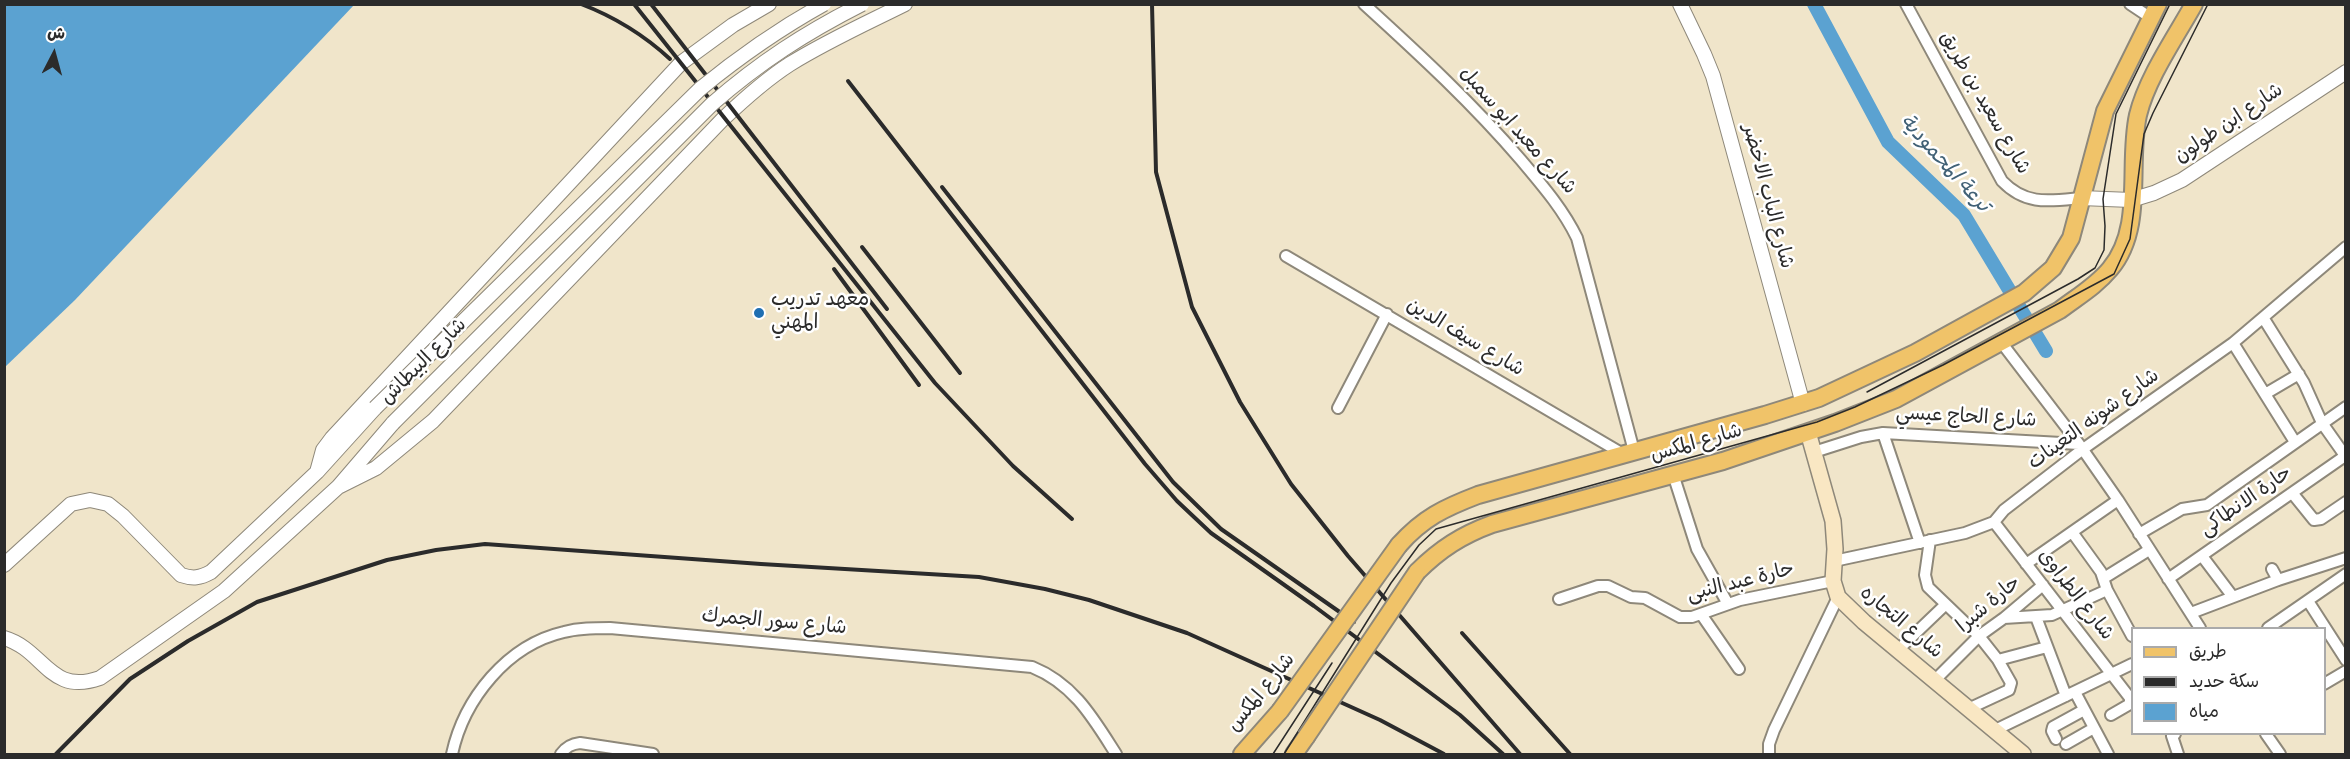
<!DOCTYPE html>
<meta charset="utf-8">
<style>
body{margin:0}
#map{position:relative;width:2350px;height:759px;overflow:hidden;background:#f0e5ca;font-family:"Gochi Hand","Playpen Sans Arabic",sans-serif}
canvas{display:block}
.frame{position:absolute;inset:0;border:6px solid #2b2b2b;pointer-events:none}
.legend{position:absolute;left:2131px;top:627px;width:195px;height:108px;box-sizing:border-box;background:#fff;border:2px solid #aaa;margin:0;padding:8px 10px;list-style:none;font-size:18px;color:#2b2b2b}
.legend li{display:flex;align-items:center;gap:12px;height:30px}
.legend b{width:30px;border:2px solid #aaa}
.north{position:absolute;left:24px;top:24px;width:60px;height:60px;-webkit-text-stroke:4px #fff;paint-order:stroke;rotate:6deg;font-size:16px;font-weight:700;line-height:24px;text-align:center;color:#2b2b2b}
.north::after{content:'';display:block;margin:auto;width:21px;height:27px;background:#2b2b2b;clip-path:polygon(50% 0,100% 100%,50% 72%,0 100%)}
</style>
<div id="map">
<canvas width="2350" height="759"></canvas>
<div class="frame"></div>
<ul class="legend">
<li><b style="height:8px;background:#f0c369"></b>طريق</li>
<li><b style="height:8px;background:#2b2b2b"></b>سكة حديد</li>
<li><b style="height:16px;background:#5ba2d1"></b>مياه</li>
</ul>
<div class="north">ش</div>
</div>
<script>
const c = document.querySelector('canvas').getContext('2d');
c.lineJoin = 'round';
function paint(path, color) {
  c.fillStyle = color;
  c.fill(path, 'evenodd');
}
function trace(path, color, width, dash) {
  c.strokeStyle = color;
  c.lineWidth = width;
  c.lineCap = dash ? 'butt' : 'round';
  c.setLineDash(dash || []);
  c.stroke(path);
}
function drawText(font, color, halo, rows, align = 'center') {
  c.font = font + ' "Gochi Hand","Playpen Sans Arabic",sans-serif';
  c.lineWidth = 5;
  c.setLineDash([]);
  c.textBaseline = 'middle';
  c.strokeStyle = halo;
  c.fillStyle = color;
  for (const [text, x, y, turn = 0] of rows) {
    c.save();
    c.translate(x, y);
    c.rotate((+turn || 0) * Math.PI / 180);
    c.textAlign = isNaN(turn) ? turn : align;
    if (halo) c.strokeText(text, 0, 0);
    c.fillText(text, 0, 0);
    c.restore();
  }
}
paint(new Path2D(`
 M5,4L354,5L75,300L5,367Z`), '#5ba2d1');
trace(new Path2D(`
 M1814,4L1888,142L1964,215L2046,351`), '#5ba2d1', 14);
trace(new Path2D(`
 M363,753V754`), '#c9c0aa', 14, [14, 7]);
const minor = new Path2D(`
 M1364,4C1419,54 1473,104 1521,160C1542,185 1563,209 1577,238L1634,451
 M1906,4L2002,181C2026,206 2050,201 2081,198
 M2130,4L2151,18
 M1286,256L1623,454
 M2264,319L2304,383L2322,423L2346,457
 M2001,342L2079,444
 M2233,343L2295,442
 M2265,394L2299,374
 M1338,408L1387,314
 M1883,433L1920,543
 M1814,452L1861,437L1883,433L2079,444L2118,500L2200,628
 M1673,474L1697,549L1728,604
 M2293,494L2314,520L2321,519L2346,502
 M1994,522L2130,698V704L2111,715
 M2072,532L2101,572L2107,590L2132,636
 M2139,534L2182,509L2207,505L2346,407
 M1930,540L1925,575L1928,587L1979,636L1998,660L2011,683L2009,690L1968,709
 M2202,556L2233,597
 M1834,561L1965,533L1994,522L2004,510L2083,449L2233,343L2346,247
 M2026,564L2118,500
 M2272,569L2278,580
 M2104,578L2149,550
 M2168,579L2345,456
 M1559,599L1598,586H1608L1631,597L1645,598L1680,617H1692L1740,600L1833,581
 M2308,601L2346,660
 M2191,613L2278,580L2346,558
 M1701,614L1739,669
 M2036,617L2066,696
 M2004,618L2052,615L2107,590
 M2268,628L2346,574
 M1898,650L1945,605
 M1998,660L2047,647
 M1935,680L1979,636L2004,618L2043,585
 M2324,684L2346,671
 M2075,692L2108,754
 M1993,731L2132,664
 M2175,734L2172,736L2178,754
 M2266,734L2280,754
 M2056,739L2052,731L2053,727L2084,710
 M2066,744L2094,728
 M452,754C464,699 507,645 564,632C579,628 594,628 610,628L1032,667C1074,684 1093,718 1116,754
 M561,754C566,747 571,744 580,743L653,754
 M1769,754V744L1774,730L1838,597`);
const tertiary = new Path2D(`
 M1680,4L1704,54L1713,76L1803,404
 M2081,198L2131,200L2154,193L2182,180L2346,72
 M317,472L323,450L332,438L681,63L733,25L769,4
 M338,487L376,468L433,421L722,120C743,100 765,80 790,64C827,41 867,23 905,4
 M4,565L71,504L90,500L108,504L123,516L181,575C193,579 200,578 211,572L317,472L375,408
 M4,638C45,650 49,696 100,678L224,591L338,487L393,423`);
const secondary = new Path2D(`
 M1808,432L1833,521L1835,549L1833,581L1838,597L1864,622L2023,754`);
const primary = new Path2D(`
 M1399,545C1423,518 1444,508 1478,495L1765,415L1819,398L1915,353L2024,293L2053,268L2071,238L2105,111L2158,4
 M1417,572C1440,549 1462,535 1492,524L1723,461L1835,423L1896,399L2060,310C2077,297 2096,286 2110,269C2145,228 2127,164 2138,115C2147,78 2175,38 2194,4
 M1242,754L1280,711
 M1294,754L1306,737`);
trace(minor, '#8e887a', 14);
trace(tertiary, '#8e887a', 16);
trace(secondary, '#8e887a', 18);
trace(primary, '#8e887a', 20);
trace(minor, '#fff', 10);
trace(tertiary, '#fff', 14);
trace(secondary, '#f9e7c3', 15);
trace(primary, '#f0c369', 16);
trace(new Path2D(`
 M1867,392L2078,279L2095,268L2104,250L2105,226L2103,199L2116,114L2170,4
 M1273,754L1332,663
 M1284,754L1391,583L1419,545L1436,529L1817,422L1855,407L1943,365L2114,274L2130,239L2144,134L2153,113L2208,4`), '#2b2b2b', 1.5);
trace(new Path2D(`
 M581,4C615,17 644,35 670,59
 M634,4L935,383L1013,466L1072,519
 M651,4L887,309
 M1152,4L1156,172L1192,307L1240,402L1291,484L1348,556L1520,754
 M848,81L1145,464L1177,501L1211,533L1314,606L1460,715L1503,754
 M942,187L1173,482L1221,529L1354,622
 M862,247L960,373
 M834,269L919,385
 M1462,633L1570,754
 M56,754L130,679L188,641L257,602L387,560L436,550L485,544L761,564L979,577L1045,589L1089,600L1187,633L1380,720L1444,754`), '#2b2b2b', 4);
const tertiaryBridge = new Path2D(`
 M375,408L700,89C739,57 779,29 824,4
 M393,423L712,104C760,62 805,33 862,4`);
const primaryBridge = new Path2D(`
 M1280,711L1399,545
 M1306,737L1417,572`);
trace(tertiaryBridge, '#8e887a', 16, []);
trace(primaryBridge, '#8e887a', 20, []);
trace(tertiaryBridge, '#fff', 14);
trace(primaryBridge, '#f0c369', 16);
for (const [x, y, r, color] of [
 [759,313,6,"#1f6fb2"]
]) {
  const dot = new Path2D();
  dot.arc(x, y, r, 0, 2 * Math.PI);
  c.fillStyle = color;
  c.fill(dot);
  trace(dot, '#fff', 2);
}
drawText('20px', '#2b2b2b', '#fff', [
 ["شارع سعيد بن طريق",1983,104,60],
 ["شارع ابن طولون",2230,125,-34],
 ["شارع معبد ابو سمبل",1516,132,48],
 ["شارع الباب الاخضر",1766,197,75],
 ["شارع سيف الدين",1464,339,31],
 ["شارع البيطاش",425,363,-45],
 ["شارع الحاج عيسي",1966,419,3],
 ["شارع شونه التعينات",2095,421,-36],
 ["شارع المكس",1697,445,-16],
 ["حارة الانطاكى",2247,503,-35],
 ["حارة عبد النبى",1741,584,-14],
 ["شارع الطراوى",2074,596,52],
 ["حارة شبرا",1990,606,-40],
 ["شارع سور الجمرك",774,624,5],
 ["شارع التجاره",1900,624,40],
 ["شارع المكس",1263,694,-51]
]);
drawText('20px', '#2b2b2b', '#fff', [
 ["معهد تدريب",771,302],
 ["المهني",771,325]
], 'left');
drawText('italic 21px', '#416176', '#fff', [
 ["ترعة المحمودية",1943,165,48]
]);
</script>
